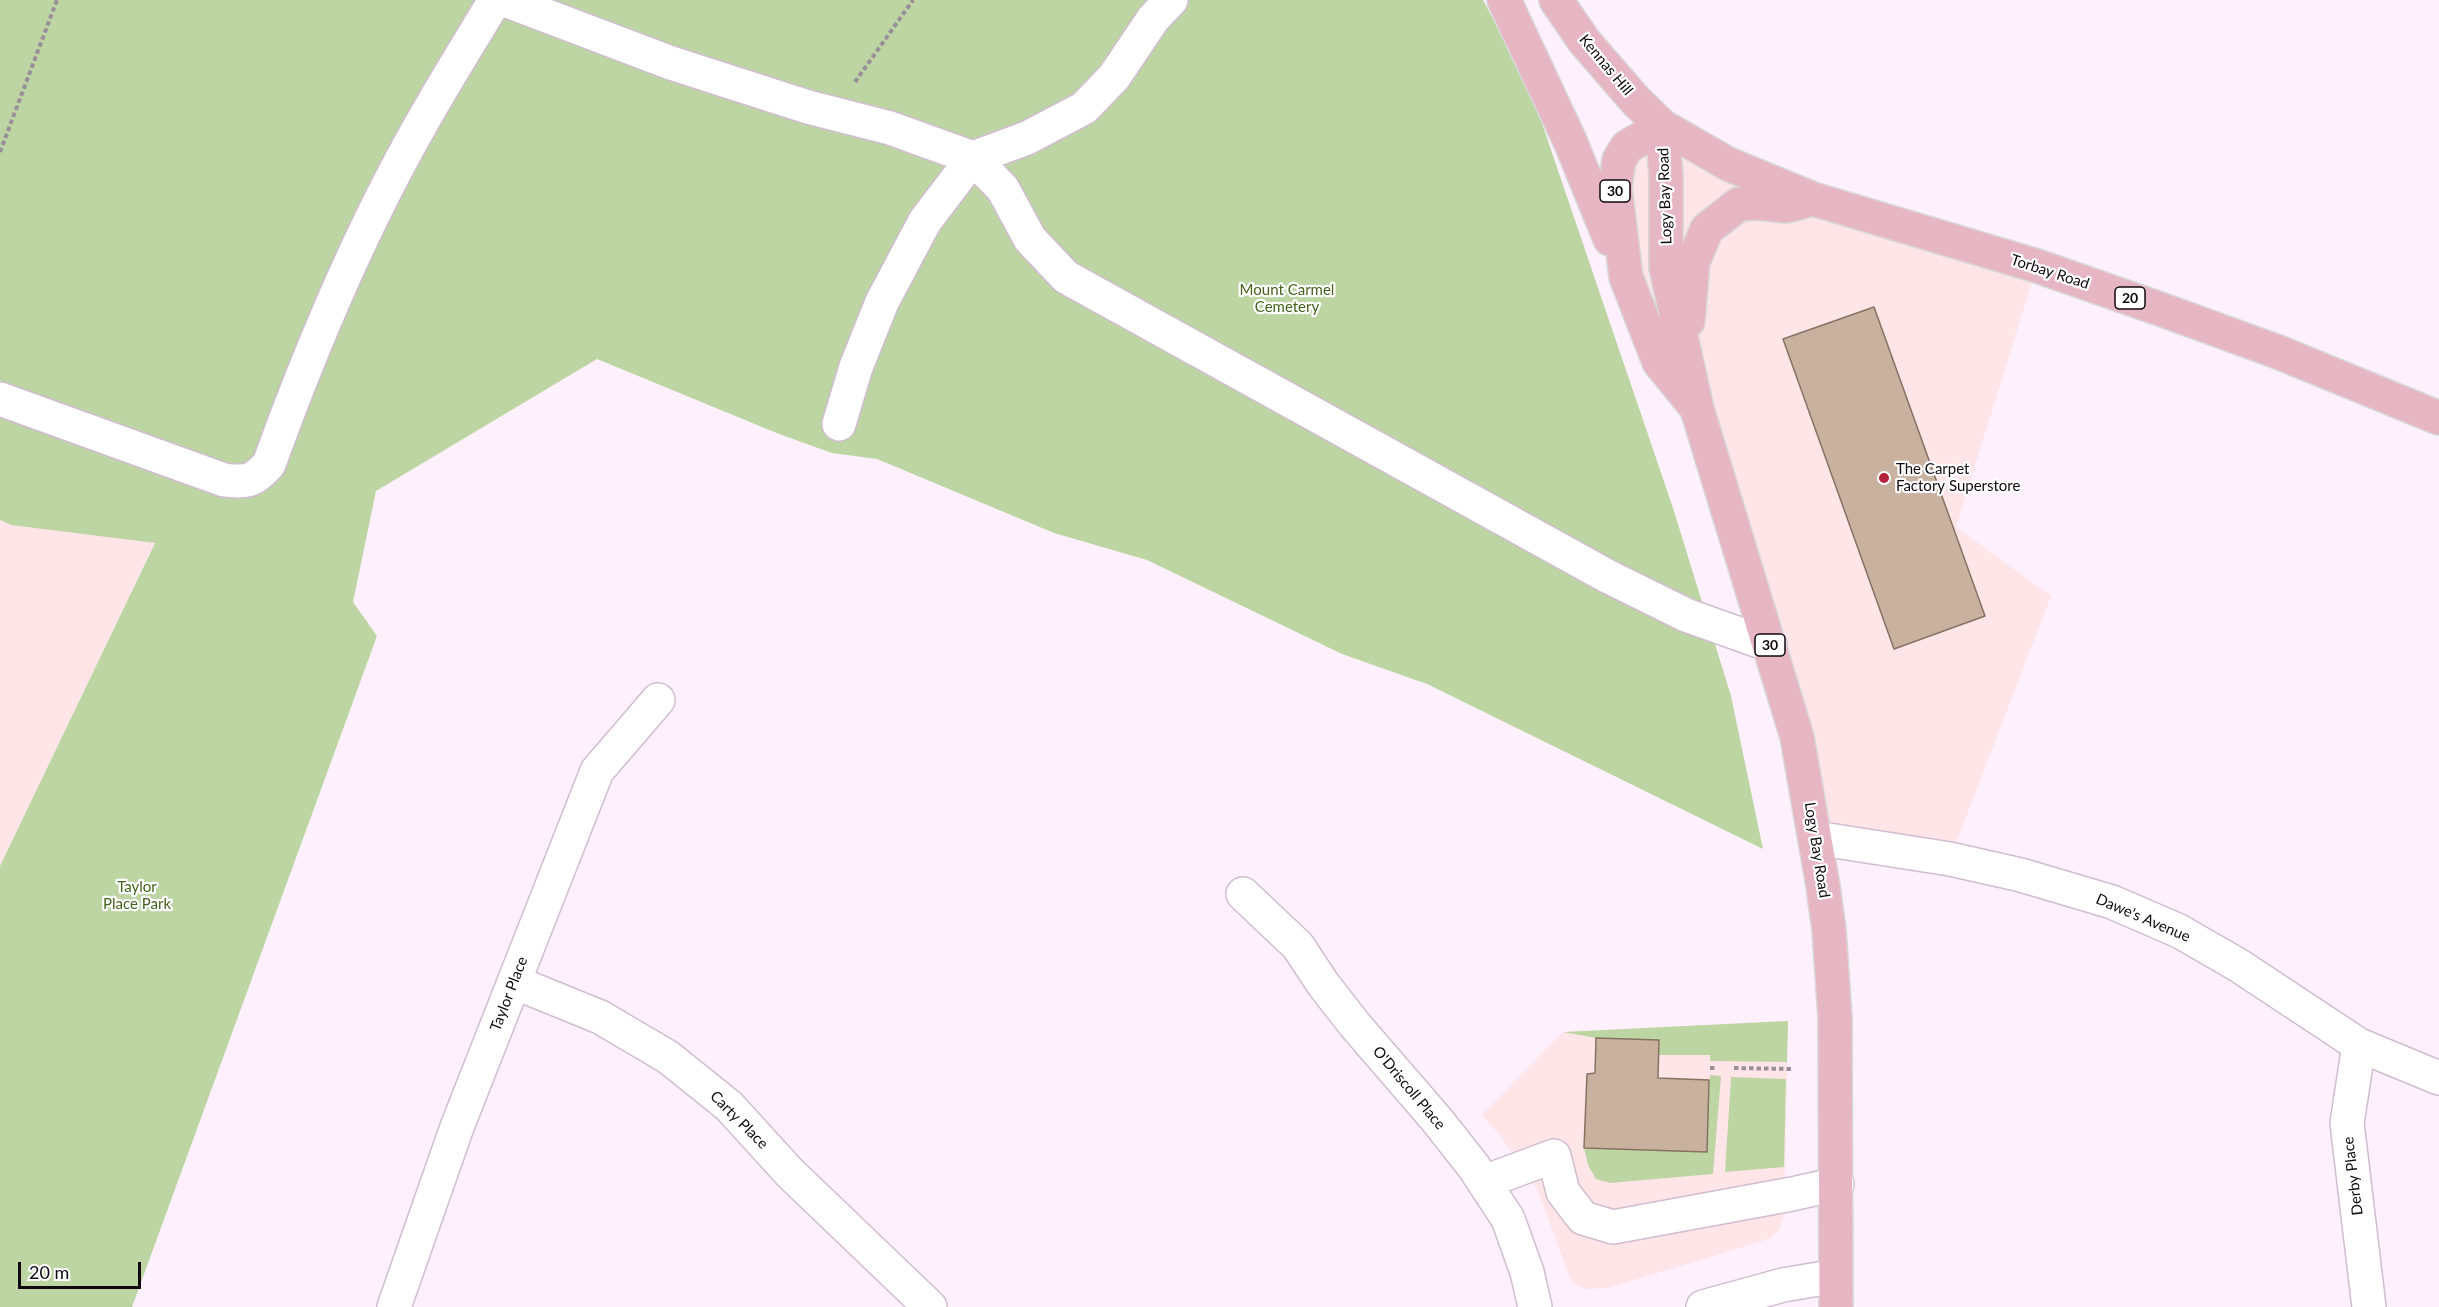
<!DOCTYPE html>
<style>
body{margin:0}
#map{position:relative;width:2439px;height:1307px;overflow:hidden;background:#fef1fd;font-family:Lato,sans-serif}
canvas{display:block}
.scale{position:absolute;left:18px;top:1262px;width:123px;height:27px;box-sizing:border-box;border:3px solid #10090f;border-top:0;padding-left:8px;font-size:18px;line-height:21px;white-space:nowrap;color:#10090f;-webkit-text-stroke:4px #fff;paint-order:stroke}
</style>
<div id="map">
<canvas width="2439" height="1307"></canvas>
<div class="scale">20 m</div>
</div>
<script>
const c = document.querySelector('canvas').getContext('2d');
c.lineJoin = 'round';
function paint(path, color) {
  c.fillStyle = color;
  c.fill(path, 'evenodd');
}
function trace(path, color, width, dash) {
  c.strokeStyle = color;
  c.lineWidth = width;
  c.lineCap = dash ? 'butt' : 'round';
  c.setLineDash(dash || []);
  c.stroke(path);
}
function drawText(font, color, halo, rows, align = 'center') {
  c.font = font + ' Lato,sans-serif';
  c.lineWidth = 4.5;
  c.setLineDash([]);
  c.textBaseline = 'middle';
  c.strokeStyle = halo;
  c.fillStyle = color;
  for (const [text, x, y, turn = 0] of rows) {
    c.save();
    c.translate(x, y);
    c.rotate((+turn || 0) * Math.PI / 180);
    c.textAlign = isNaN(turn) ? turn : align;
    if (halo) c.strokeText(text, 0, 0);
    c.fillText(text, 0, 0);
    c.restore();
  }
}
paint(new Path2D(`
 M1662,126L2037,266L1956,527L2051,596L1950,859L1816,838L1735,533L1659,362L1619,160Z
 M0,520L11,525L155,542L0,866Z
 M1788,1021L1784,1216L1780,1229L1769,1239L1608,1288L1583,1289L1571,1281L1538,1191L1502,1138L1482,1115L1563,1032Z`), '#ffe4e8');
paint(new Path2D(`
 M0,0H1483L1532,94L1673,508L1731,696L1763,849L1427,684L1342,654L1147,560L1054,533L877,459L832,453L779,434L597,359L376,491L353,602L377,636L132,1307H0V866L155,543L11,525L0,520Z
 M1788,1021L1787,1062L1710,1061V1055H1659V1040L1596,1038L1563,1032Z
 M1710,1075L1721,1076L1713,1174L1610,1183L1596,1179L1588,1165L1584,1148L1706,1152Z
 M1731,1077L1786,1079L1784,1167L1725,1172Z`), '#bcd5a3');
const building = new Path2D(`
 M1874,307L1985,616L1894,649L1783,339Z
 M1596,1038L1659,1040L1658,1078L1709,1080L1707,1152L1584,1148L1587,1074L1595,1073Z`);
paint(building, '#c8b19f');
trace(building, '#877262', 1.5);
const minor = new Path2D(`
 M505,0L671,63L808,107L890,128L973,158L1003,189L1030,239L1066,277L1607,576L1686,615L1770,645
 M0,399L224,480C247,483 254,481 269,464C311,348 359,233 420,126C444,83 470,42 495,0
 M839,424L856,367L882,302L925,221L973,158L1027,138L1084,108L1114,77L1153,19L1171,0
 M1816,838L1950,859L2021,875L2112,902L2179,931L2238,965L2359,1045L2439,1078
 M1243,894L1298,946L1323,984L1355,1025L1437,1120L1474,1167L1508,1219L1527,1272L1535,1307
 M514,982L600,1017L668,1057L729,1106L790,1173L930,1307
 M2359,1045L2347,1123L2369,1307
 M1484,1182L1554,1156L1563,1192L1583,1218L1613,1227L1792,1194L1837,1184
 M394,1307L457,1127L597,771L658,700
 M1703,1307L1783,1285L1836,1276`);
const major = new Path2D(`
 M1504,0L1570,141L1610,239
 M1556,0L1584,41L1636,101L1662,126L1728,164L1813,199L2037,266L2160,309L2278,352L2439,418
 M1662,126L1666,177V268L1697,409L1797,737L1823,886L1829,930L1835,1018L1836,1307
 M1662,126L1627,147L1619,160L1615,187L1626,277L1659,362L1695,406
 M1688,321L1693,262L1707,229L1739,204L1758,203L1786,206L1805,201`);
trace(minor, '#d1bcd0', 36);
trace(major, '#d9d8d9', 36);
trace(new Path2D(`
 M855,82L913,0
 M0,152L57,0
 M1710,1068H1717
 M1734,1068L1793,1069`), '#998f98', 4, [4.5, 3]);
trace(minor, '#fff', 33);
trace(major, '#e7b6c4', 33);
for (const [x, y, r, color] of [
 [1884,478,6,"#b4223d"]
]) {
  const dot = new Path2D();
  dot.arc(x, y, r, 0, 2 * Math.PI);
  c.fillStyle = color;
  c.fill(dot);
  trace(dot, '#fff', 2);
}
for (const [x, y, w] of [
 [1615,191,30],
 [2130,298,30],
 [1770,645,30]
]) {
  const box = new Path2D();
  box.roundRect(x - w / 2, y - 11, w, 22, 4.5);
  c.fillStyle = '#fff';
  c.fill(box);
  trace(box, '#10090f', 1.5);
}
drawText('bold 14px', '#10090f', null, [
 ["30",1615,191],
 ["20",2130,298],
 ["30",1770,645]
]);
drawText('15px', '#10090f', '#fff', [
 ["Kennas Hill",1606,65,50],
 ["Logy Bay Road",1665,196,-92],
 ["Torbay Road",2050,272,18],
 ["Logy Bay Road",1817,850,81],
 ["Dawe's Avenue",2143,918,23],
 ["Taylor Place",509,994,-69],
 ["O'Driscoll Place",1409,1088,50],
 ["Carty Place",739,1120,45],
 ["Derby Place",2353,1176,-97]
]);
drawText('15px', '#44631c', '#fff', [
 ["Mount Carmel",1287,290],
 ["Cemetery",1287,307],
 ["Taylor",137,887],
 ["Place Park",137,904]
]);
drawText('15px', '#10090f', '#fff', [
 ["The Carpet",1896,469],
 ["Factory Superstore",1896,486]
], 'left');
</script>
